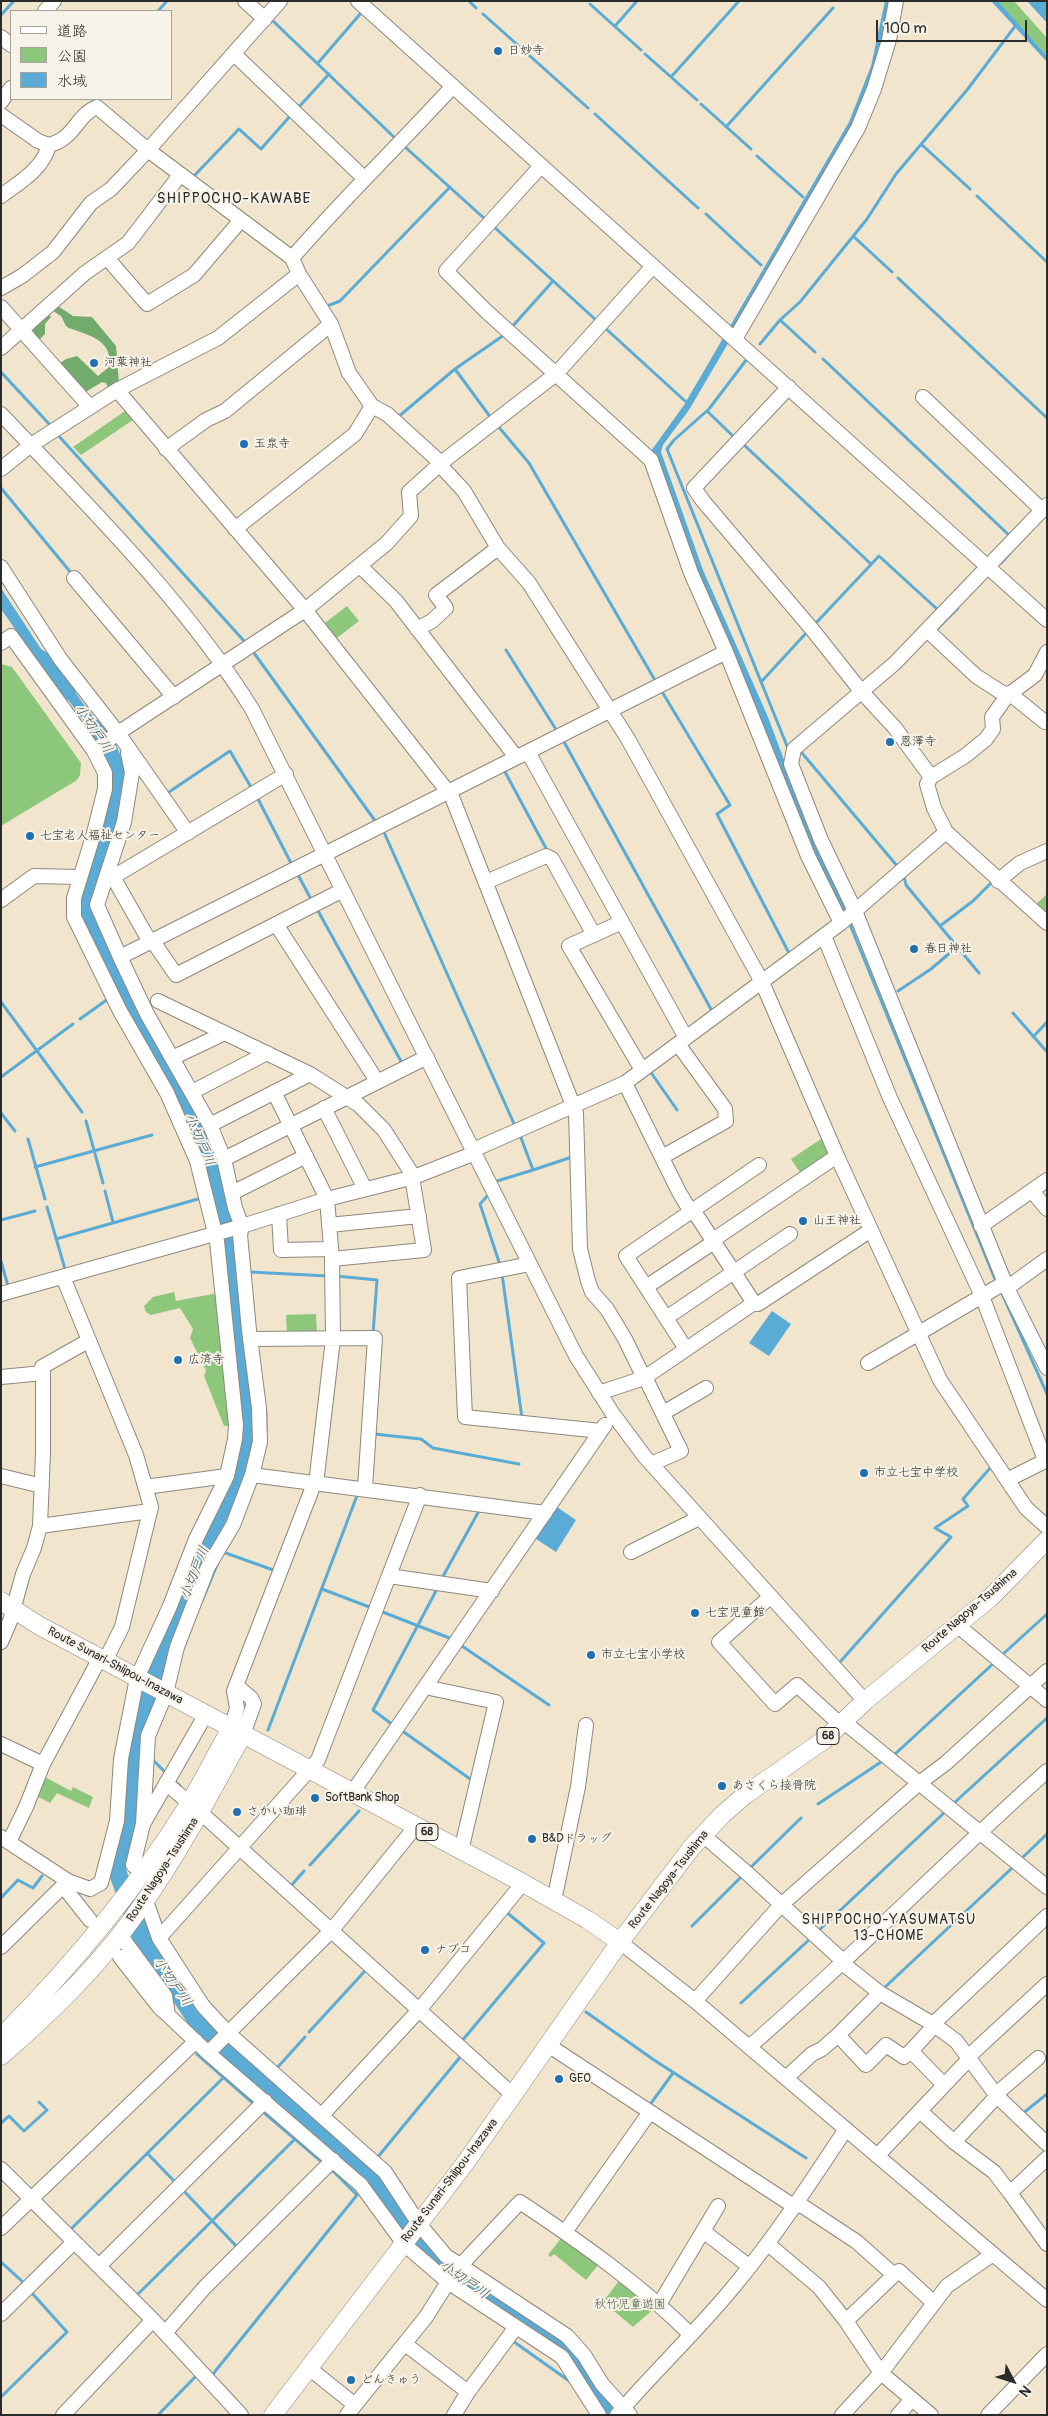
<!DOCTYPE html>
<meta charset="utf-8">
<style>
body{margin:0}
#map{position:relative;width:1048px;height:2416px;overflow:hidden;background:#f2e5cd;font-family:Pangolin,"Klee One",sans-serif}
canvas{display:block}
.frame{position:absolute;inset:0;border:2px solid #2b2b2b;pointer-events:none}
.legend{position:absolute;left:10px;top:10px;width:162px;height:90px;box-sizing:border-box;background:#f7f3e8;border:1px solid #a5a39c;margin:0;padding:6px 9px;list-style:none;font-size:15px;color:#2b2b2b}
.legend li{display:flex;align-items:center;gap:10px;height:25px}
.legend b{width:25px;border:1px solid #a5a39c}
.north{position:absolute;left:988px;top:2356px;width:50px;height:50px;-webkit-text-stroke:4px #f7f3e8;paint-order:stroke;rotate:130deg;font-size:14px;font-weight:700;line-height:20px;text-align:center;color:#2b2b2b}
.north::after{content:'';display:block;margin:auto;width:18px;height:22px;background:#2b2b2b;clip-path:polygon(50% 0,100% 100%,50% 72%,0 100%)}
.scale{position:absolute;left:876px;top:20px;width:151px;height:22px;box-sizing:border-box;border:2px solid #2b2b2b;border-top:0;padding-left:6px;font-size:15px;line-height:18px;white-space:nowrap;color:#2b2b2b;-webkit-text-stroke:4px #f7f3e8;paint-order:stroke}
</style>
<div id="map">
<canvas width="1048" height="2416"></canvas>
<div class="frame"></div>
<ul class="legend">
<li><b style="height:6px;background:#fff"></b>道路</li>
<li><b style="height:14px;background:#8cc77c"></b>公園</li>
<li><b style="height:14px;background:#5aabd5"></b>水域</li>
</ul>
<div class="north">N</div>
<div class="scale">100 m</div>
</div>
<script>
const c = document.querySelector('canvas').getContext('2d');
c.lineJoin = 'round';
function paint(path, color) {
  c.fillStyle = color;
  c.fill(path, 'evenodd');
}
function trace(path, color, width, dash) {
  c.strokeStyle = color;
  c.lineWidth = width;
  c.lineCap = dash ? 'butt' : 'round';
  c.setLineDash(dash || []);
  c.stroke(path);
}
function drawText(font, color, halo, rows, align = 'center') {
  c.font = font + ' Pangolin,"Klee One",sans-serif';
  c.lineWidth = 4;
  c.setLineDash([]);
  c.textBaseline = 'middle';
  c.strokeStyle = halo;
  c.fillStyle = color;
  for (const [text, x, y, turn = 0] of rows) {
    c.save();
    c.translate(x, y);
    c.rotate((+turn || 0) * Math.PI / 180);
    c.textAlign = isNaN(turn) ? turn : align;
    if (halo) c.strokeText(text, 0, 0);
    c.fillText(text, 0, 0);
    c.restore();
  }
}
paint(new Path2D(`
 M998,1H1014L1047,38V56Z
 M128,409L136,418L81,455L73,447Z
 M347,606L359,621L333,641L321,626Z
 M1,664L12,667L81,763L80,775L77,780L1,826Z
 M1047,894V917L1034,906Z
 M824,1137L833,1156L803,1177L791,1159Z
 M174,1292L176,1301L218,1293L233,1425L224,1426L204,1376L206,1370L190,1338L193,1329L180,1308L151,1315L146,1312L144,1306L153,1297Z
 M316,1314L317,1336H287L286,1315Z
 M41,1775L71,1791L73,1787L93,1797L89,1808L57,1793L50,1803L33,1794Z
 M562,2237L599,2264L586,2280L554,2254L551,2257L548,2255Z
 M621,2278L656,2307L633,2327L603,2302Z`), '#8cc77c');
paint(new Path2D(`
 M58,306L73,316L92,317L116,346L119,383L109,390L106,383L102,382L84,393L57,365L66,359L77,356L98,376L109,367C114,340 88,335 69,328C64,326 64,320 61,316C57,313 55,313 52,309Z
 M46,311L51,317L45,324V334L40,339H37L31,326Z`), '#71ac6c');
paint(new Path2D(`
 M885,1H893L863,113L689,410L663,445L661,452L703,570L768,717L815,843L849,913L843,917L808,845L762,724L695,570L651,451L684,405L849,122L871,66Z
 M991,1H998L1047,56V62Z
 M1027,1H1047V23Z
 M1,588L41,649L54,657L68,677L77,695L109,738L101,744L69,701L56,691L52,682L1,609Z
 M772,1311L791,1324L769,1356L749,1343Z
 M557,1507L576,1520L556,1552L536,1539Z`), '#5aabd5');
trace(new Path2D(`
 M469,1L476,8
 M590,4L641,50
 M158,11L167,1
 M483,14L588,108
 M1,15L14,1
 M273,21L397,140
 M615,26L637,1
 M645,54L697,100
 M318,63L361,13
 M671,77L739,1
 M701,104L751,149
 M298,108L329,74
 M595,114L698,208
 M726,127L833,8
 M921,144L970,189
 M404,146L486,220
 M757,156L803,197
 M193,177L239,129L261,149L291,115
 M977,196L1047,262
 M706,214L761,265
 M493,226L597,321
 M853,236L892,272
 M898,278L1047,418
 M327,306L340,301L450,187
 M780,320L815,352
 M604,327L685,401
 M511,328L553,281
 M760,344L780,320L800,302L867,219L896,174L967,90L1016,25
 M747,359L709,409L674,440L667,449L787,746
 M823,359L1011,537
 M1,372L51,426
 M707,411L735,438
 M398,417L455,369
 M491,418L455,369L504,335
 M497,425L529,463L656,682
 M57,434L245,642
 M742,443L871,564
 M1,488L72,574
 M1001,563L1011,552
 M815,624L879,556L937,609
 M936,630L958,608
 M506,650L557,731
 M254,653L376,822
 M762,681L808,631
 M661,690L730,805L717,814L790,955
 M563,740L712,1011L710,1013
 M802,753L898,867
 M504,770L548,852
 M166,794L230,751L252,789
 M257,797L292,865
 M383,830L515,1126
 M297,873L312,901
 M904,877L906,885L979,973
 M317,909L402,1063
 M849,922L997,1284
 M940,926L973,901L990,884
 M898,991L931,969L958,946
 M1,1002L82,1112
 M1013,1013L1047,1052
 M80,1019L108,999
 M1033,1037L1047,1022
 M652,1070L650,1071L677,1110
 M1,1077L73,1024
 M1,1113L15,1131
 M86,1121L103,1183
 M28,1139L45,1199
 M35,1167L152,1135
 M533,1170L572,1157
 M497,1181L533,1170L520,1135
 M105,1191L113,1222
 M489,1194L480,1204L500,1265
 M47,1207L65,1269
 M1,1220L35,1211
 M56,1239L198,1199
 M1,1261L8,1286
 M502,1274L522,1418
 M250,1276V1272L328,1276
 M336,1276L377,1280L373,1334
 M1000,1289L1047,1394
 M266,1412V1431
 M374,1434L421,1439L433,1448L519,1464
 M207,1543L213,1545
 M223,1552L276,1571
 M441,1580L480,1509
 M322,1589L372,1608
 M202,1601L219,1560
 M380,1611L452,1639
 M459,1644L549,1705
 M1001,1656L1047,1614
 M840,1662L951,1537L935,1528L968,1506L963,1499L991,1467
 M393,1725L373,1710L437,1589
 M268,1730L358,1493
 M401,1730L473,1781
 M133,1753L140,1756
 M894,1755L995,1662
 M151,1758L167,1774
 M173,1780L180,1786
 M954,1803L1047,1718
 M818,1804L881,1762
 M1022,1858L1047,1834
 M310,1865L359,1811
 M749,1869L801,1818
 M290,1887L304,1871
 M1,1898L18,1880L33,1888L42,1876
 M692,1926L743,1875
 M817,1932L945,1812
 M883,1989L1011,1869
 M741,2003L812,1937
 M586,2012L654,2060L806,2158
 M309,2032L364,1972
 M461,2042L544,1943L505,1911
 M197,2054L254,2104
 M276,2069L305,2037
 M264,2082L267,2079
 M649,2106L673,2073
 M262,2111L322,2162
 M1022,2114L1047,2094
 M1,2123L9,2116L24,2131L47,2110L39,2102
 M147,2153L175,2182
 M377,2158L461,2056L459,2054
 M182,2189L238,2248
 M70,2230L224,2077
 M1,2262L25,2284
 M136,2296L295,2139
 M510,2339L572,2383
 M213,2374L357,2195L332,2170L329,2173
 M1,2397L67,2332L31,2292
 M158,2415L198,2374`), '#5aabd5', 3);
trace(new Path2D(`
 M96,729C132,776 113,818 95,868C91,882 84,897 85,912C87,924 115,972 122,987C150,1043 186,1096 208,1155C220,1184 227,1219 231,1250L248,1421L247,1445L242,1463L195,1568L145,1701L133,1753L131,1819L117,1871L141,1936L197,2021L209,2035L370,2174L428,2253L452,2274L560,2343L576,2359L615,2415`), '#5aabd5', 18);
const minor = new Path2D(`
 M245,1L265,19
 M358,1L1047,620
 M45,11L54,1
 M1,37L11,45
 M234,54L364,178
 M1,102L11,88
 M1,115L38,141L49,145C76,138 76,115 97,107L148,150L292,258L299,274L331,324L349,373L372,406L387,414L441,463
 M541,166L446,271L486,311L651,460L691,573L726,652L808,856L841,923
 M1,196C20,182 43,169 49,145
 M107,258L147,304L194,275L241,220
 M292,258C344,198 400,144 453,86
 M1,288L22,276L53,252L91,203L111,189L148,150L280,1
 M1,307L90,407
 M735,339L858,128L874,89L889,40L896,1
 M1,348L85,273L128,243L180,175
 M789,387L694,488L703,501L811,628L861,691L895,728L931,777
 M117,390L305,610L452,797L576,1113L580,1249L588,1281L592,1292L607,1309L625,1339L644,1378
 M923,397L1042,510
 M1,414C90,508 183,599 252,709L576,1356L613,1414L645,1457L865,1701
 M166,449L206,420L225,411L331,324
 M439,464L464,491L498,548L529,583L628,739L762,982L837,1156L940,1380L1026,1508L1047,1527
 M1,469L31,445L117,390L218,338L299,274
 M1047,505L895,663L794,749L791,764L821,840L855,911L1007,1288L1047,1368
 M235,529L355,434L372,406
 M360,566L396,601L516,757
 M1,567L61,660L118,733L188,833
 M74,578L174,697
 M417,629L432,621L446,608L436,595L498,548
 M928,631L976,676L1007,696
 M1,643L11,636L94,751L105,773V789L94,833L74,898V917L120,1011L167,1093L197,1161L217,1241L236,1425L235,1439L227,1476L196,1539L170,1606L137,1678L121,1759L117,1821L101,1883L90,1889L68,1881L1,1837
 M1047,652L1035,675L1007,696L992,717L993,729L986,739L965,756L931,777L927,784L934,808L946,832L1047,923
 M1009,693L1045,722H1047
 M94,751L118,733L305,610L387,543L411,516L409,492L441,463L556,374L653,266
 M528,752L686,1038
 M286,774L113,877L150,942L726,652
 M998,881L1020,863L1047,851
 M486,882L546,856L552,859L594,935
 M1,900L34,876L79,877
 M622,922L569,946L642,1070
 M276,924L377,1081
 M824,936L890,1098L982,1296L1045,1460
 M152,940L176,975L343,890
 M150,942L120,957L147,1014L172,1058
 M120,957L97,905L124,822L132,773L128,753
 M158,1001L310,1074L359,1105L384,1130L414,1177
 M625,1083L679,1192L688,1207L693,1210L754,1303
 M192,1092L267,1053
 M274,1092L327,1199L332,1259L333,1339L316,1484
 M324,1108L365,1189
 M210,1125L310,1074
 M473,1150L625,1083L841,923L946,832
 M662,1157L726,1121L725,1109L678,1044
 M224,1159L427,1057
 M1032,1191L1047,1209
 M232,1193L306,1156
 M279,1214L281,1250L331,1249
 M329,1225L419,1216
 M981,1226L1047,1180
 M713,1240L837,1156
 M332,1259L424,1250L412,1177
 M530,1264L459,1278L465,1417L601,1431
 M63,1277L136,1455L151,1507L122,1627L105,1661
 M646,1287L714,1242
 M1007,1288L1047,1259
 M1,1294L239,1227L327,1199L414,1177L475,1153
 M666,1318L790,1234
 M250,1339L375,1338L365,1488
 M686,1349L626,1256L759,1165
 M868,1363L1006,1282
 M43,1373L42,1367L88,1341
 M1,1377L43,1373V1453L40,1526L34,1548L23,1574L10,1621L1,1642
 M645,1377L681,1451L651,1464
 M599,1393L644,1378L754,1303L758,1304L871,1230
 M663,1413L706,1388
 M252,1475L545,1513
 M1,1476L42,1486
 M1007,1480L1047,1460
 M145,1487L227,1476
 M40,1526L150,1511
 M631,1552L699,1518
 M389,1576L492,1591
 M770,1597L719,1642L775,1704L797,1685L841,1725
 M957,1625L1047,1700
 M237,1686L251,1698L254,1704L243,1734
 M425,1687L605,1425
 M844,1722L1047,1887
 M231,1728L237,1708L234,1691L314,1484
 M1,1744L43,1764
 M166,1783L189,1803
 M352,1793L425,1687L496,1702L461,1851
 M200,1812L513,2095
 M143,1824L148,1736L166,1693L177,1647L208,1567L233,1525L252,1475L260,1442L259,1408L249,1330L240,1235L242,1226L235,1208L224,1159L210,1125L172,1058L225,1033
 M703,1835L747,1873L843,1961
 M9,1842L26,1807L43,1764L100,1658
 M143,1873L133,1865L143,1824L206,1714
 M63,1886L90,1920
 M551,1899L556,1891L578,1787L586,1725
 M146,1901L159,1938L203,2006L228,2033L385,2172L419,2224L446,2256L567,2336L584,2355L602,2384L630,2415
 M120,1935L165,1996L168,2015L208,2053L361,2185L404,2244L448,2282L562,2357L599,2415
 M159,1938L318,1760L420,1495
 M620,1942L695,2001L1047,2300
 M1,1947L68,1881
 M120,1957L160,2008L168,2015
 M841,1962L880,1993L933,2024L956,2041L997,2096L1047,2144
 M695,2001L781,1905L918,1784L946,1763L1047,1671
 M933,2024L1047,1916
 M838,2035L866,2065L886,2045L904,2057L911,2051L944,2085
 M548,2045L795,2207
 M749,2047C852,1958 946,1861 1047,1771
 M911,2051L935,2025
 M208,2053L332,1930L416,1826
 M968,2057L1047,1984
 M786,2078L812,2054L822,2049L838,2035L880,1993
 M996,2094L1038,2058
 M920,2111L954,2142L994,2172L1010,2193
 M322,2115L420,2009L523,1883
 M954,2142L997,2096
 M877,2156L969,2059
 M1047,2158L1010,2193L1047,2244
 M1,2169L153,2320L241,2415
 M798,2203L857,2242L894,2275L846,2321L881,2373L931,2415
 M1,2228L196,2041
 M703,2231L750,2267
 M565,2232L650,2112
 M768,2244L819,2287L846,2321
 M99,2266L265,2101
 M460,2266L520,2202C580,2242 640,2284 691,2335
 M894,2275L899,2271L934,2303
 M660,2303L718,2206
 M1,2314L74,2242
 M165,2333L205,2287L333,2160
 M405,2344L468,2392
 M309,2368L355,2405
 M63,2415L153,2320
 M347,2415L426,2317L448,2282
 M454,2415L468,2392L516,2327
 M617,2415C654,2372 694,2334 730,2291C773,2240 809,2185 846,2129
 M842,2415L881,2373L947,2286L993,2254
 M898,2415L912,2399
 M988,2415L1047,2354`);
const major = new Path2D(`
 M1,1601L38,1625L523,1883L588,1920L620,1942
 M1,2037C72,1966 136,1889 189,1804C204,1779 217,1753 231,1728
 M1,2056C55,2009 105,1960 145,1901C182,1848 212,1790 243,1734
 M273,2415L466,2162L620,1942L692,1847L722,1815L745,1795L824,1740L865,1701L990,1598L1047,1540`);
trace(minor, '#8e887c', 16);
trace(major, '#8e887c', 19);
trace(minor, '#fff', 14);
trace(major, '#fff', 18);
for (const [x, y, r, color] of [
 [498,51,5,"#1f6fb2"],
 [94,363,5,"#1f6fb2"],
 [244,444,5,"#1f6fb2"],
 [890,742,5,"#1f6fb2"],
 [30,836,5,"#1f6fb2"],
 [914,949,5,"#1f6fb2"],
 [803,1221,5,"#1f6fb2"],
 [178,1360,5,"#1f6fb2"],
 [864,1473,5,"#1f6fb2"],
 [695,1613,5,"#1f6fb2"],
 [591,1655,5,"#1f6fb2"],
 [722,1786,5,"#1f6fb2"],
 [315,1798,5,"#1f6fb2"],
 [237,1812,5,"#1f6fb2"],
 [532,1839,5,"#1f6fb2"],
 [425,1950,5,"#1f6fb2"],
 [559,2079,5,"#1f6fb2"],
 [351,2380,5,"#1f6fb2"]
]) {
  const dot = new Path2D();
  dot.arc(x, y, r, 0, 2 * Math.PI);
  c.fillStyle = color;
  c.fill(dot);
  trace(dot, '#f7f3e8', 2);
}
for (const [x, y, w] of [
 [828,1736,22],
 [427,1832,22]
]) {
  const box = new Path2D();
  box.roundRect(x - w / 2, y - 8.5, w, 17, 4);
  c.fillStyle = '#f7f3e8';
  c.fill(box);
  trace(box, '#2b2b2b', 1);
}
drawText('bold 11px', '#2b2b2b', null, [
 ["68",828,1736],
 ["68",427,1832]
]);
drawText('12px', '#2b2b2b', '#f7f3e8', [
 ["日妙寺",508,51],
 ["河葉神社",104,363],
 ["玉泉寺",254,444],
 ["恩澤寺",900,742],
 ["七宝老人福祉センター",40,836],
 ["春日神社",924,949],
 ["山王神社",813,1221],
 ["広済寺",188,1360],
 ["市立七宝中学校",874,1473],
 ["七宝児童館",705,1613],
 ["市立七宝小学校",601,1655],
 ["あさくら接骨院",732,1786],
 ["SoftBank Shop",325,1798],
 ["さかい珈琲",247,1812],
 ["B&Dドラッグ",542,1839],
 ["ナブコ",435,1950],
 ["GEO",569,2079],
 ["どんきゅう",361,2380]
], 'left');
drawText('12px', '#2b2b2b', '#f7f3e8', [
 ["Route Nagoya-Tsushima",970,1611,-41],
 ["Route Sunari-Shiipou-Inazawa",115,1666,28],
 ["Route Nagoya-Tsushima",163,1870,-57],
 ["Route Nagoya-Tsushima",669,1880,-52],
 ["Route Sunari-Shiipou-Inazawa",450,2181,-53]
]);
drawText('12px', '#485a43', '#f7f3e8', [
 ["秋竹児童遊園",630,2305]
]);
drawText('italic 14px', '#3b5866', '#f7f3e8', [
 ["小切戸川",93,729,56],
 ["小切戸川",199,1140,66],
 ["小切戸川",195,1573,-68],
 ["小切戸川",172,1982,55],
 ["小切戸川",464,2280,35]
]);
c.letterSpacing = '1px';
drawText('14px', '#2b2b2b', '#f7f3e8', [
 ["SHIPPOCHO-YASUMATSU",889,1920],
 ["13-CHOME",889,1936]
]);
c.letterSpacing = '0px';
c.letterSpacing = '1px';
drawText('15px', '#2b2b2b', '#f7f3e8', [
 ["SHIPPOCHO-KAWABE",234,199]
]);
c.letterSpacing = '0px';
</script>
